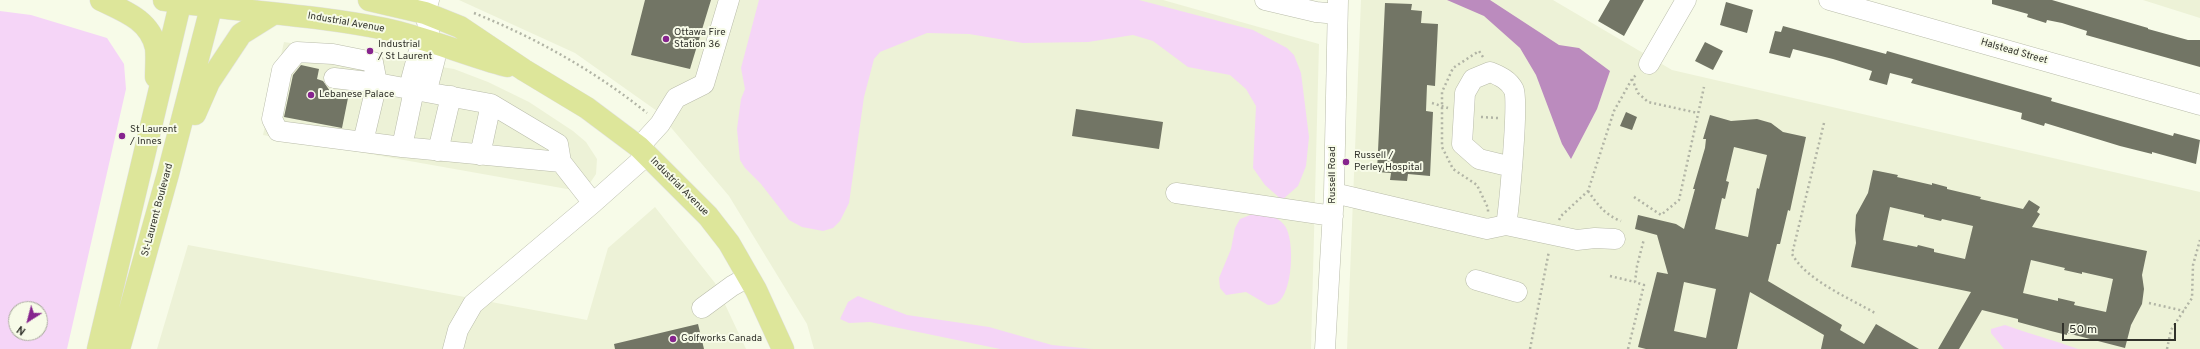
<!DOCTYPE html>
<style>
body{margin:0}
#map{position:relative;width:2200px;height:349px;overflow:hidden;background:#f7fbe8;font-family:Overpass,sans-serif}
canvas{display:block}
.north{position:absolute;left:8px;top:301px;width:40px;height:40px;box-sizing:border-box;background:#f7fbe8;border:1px solid #a8ab9c;border-radius:50%;rotate:216deg;font-size:11px;font-weight:700;line-height:16px;text-align:center;color:#31322b}
.north::after{content:'';display:block;margin:auto;width:14px;height:18px;background:#86248e;clip-path:polygon(50% 0,100% 100%,50% 72%,0 100%)}
.scale{position:absolute;left:2062px;top:323px;width:114px;height:18px;box-sizing:border-box;border:2px solid #31322b;border-top:0;padding-left:5px;font-size:12px;line-height:14px;white-space:nowrap;color:#31322b;-webkit-text-stroke:3px #f7fbe8;paint-order:stroke}
</style>
<div id="map">
<canvas width="2200" height="349"></canvas>
<div class="north">N</div>
<div class="scale">50 m</div>
</div>
<script>
const c = document.querySelector('canvas').getContext('2d');
c.lineJoin = 'round';
function paint(path, color) {
  c.fillStyle = color;
  c.fill(path, 'evenodd');
}
function trace(path, color, width, dash) {
  c.strokeStyle = color;
  c.lineWidth = width;
  c.lineCap = dash ? 'butt' : 'round';
  c.setLineDash(dash || []);
  c.stroke(path);
}
function drawText(font, color, halo, rows, align = 'center') {
  c.font = font + ' Overpass,sans-serif';
  c.lineWidth = 4;
  c.setLineDash([]);
  c.textBaseline = 'middle';
  c.strokeStyle = halo;
  c.fillStyle = color;
  for (const [text, x, y, turn = 0] of rows) {
    c.save();
    c.translate(x, y);
    c.rotate((+turn || 0) * Math.PI / 180);
    c.textAlign = isNaN(turn) ? turn : align;
    if (halo) c.strokeText(text, 0, 0);
    c.fillText(text, 0, 0);
    c.restore();
  }
}
paint(new Path2D(`
 M459,0H1163L1319,44L1311,349H814L807,324L729,196L657,111L575,53Z
 M1361,0H1553L1672,70L2200,192V349H1347Z
 M2143,0H2200V18Z
 M284,42L454,69L488,82L529,102L573,131L586,142L597,159L596,174L584,192L263,135Z
 M655,207L715,283L746,349H157L188,245L587,320L608,248Z`), '#edf2d7');
paint(new Path2D(`
 M759,0H1139L1253,30L1287,48L1294,55L1301,73L1309,137L1306,166L1298,186L1282,200L1265,185L1253,168L1256,106L1246,89L1230,75L1188,67L1153,41L1133,35L1088,42L1023,43L969,34L927,33L880,52L874,59L864,97L849,203L840,221L833,228L823,231L802,227L789,220L761,184L745,168L740,160L737,129L741,99L745,89L741,68Z
 M0,11L31,15L107,38L124,64L126,89L67,349H0ZM16,309H40V333H16Z
 M1258,212C1266,213 1280,218 1285,226C1295,240 1293,293 1277,303C1275,304 1271,305 1268,305L1246,292L1226,295L1220,288L1219,278L1231,249L1235,228L1240,219Z
 M858,296L907,315L989,327L1052,345L1093,349H1000L870,322L849,323L840,319L848,302Z
 M2005,325C2029,334 2054,340 2078,349H2004L1991,333V329Z`), '#f5d5f7');
paint(new Path2D(`
 M1447,0H1490L1559,45L1579,48L1610,71L1597,109L1571,159L1562,144L1536,75L1520,48L1484,16Z`), '#bb8bbe');
paint(new Path2D(`
 M645,0H711L690,69L631,55Z
 M1610,0H1644L1624,36L1598,21Z
 M1992,0H2052L2148,28V29L2188,40H2200V67L2086,35L2087,31L2062,23L2047,20L2046,23L2027,17L2028,14L1992,4Z
 M1726,2L1753,10L1747,33L1720,25Z
 M1385,3L1412,4L1411,10L1422,11L1421,23L1438,24L1435,86L1427,85L1426,111L1433,112L1430,176L1408,174L1407,181L1390,180L1391,173L1377,172Z
 M1783,26L1886,54L1887,51L1992,81L2052,98L2051,101L2173,136L2174,133L2200,140L2196,164L2152,152V154L2120,146L2045,123L2044,126L2021,119L2022,113L1911,83L1913,79L1890,73L1887,85L1869,80L1872,71L1833,59L1793,49L1790,58L1769,53L1775,31L1781,32Z
 M1705,42L1723,51L1713,70L1695,61Z
 M301,65L319,69L317,79L323,81L332,94L348,98L342,128L284,117L293,75Z
 M1076,109L1163,122L1159,149L1072,136Z
 M1626,112L1637,117L1632,130L1620,126Z
 M1710,115L1731,121L1757,119L1771,123L1783,132L1806,137L1790,211L1788,210L1780,244H1777L1768,281L1842,325L1840,330L1864,344L1876,324L1919,349H1821L1824,335L1750,292L1737,349H1646L1638,347L1657,272L1668,274L1657,235L1635,229L1638,215L1676,224L1684,229L1695,189H1693L1705,148L1706,139H1703ZM1734,147L1767,155L1759,189L1757,188L1748,237L1715,229L1722,198L1725,199L1729,182L1726,181ZM1684,282L1716,289L1706,338L1674,331Z
 M1873,170L1898,175L1897,177L1932,185V183L1947,187V189L1981,197L1980,199L2023,209L2029,200L2040,207L2037,212L2040,214L2032,227L2147,251L2142,275L2144,289L2142,304L2131,325L2125,348L2067,333V335L2051,331L2018,322V319L1982,310L1959,349H1938L1971,292L1851,267L1856,243L1855,230L1856,215L1868,193ZM1890,207L1924,215V217L1941,221L1942,219L1973,226L1965,259L1934,252V249L1918,245L1917,247L1883,240ZM2031,260L2065,268L2064,270L2082,274V272L2113,279L2106,312L2074,305L2075,302L2058,298V301L2023,293Z
 M698,324L704,349H615L614,344Z`), '#727565');
const minor = new Path2D(`
 M1265,0L1316,12L1337,14
 M1829,0L2200,105
 M297,52L333,54L373,62L377,83L363,142L278,131L272,119L282,70Z
 M1649,64L1686,0
 M334,78L377,83L491,104L558,144L561,162L593,203
 M414,90L429,82L435,59L425,13L429,0
 M363,142L402,147L414,90L411,80L418,54L430,40
 M402,147L561,162
 M639,147L660,124L676,98L704,84L729,0
 M438,151L451,96
 M480,155L491,104
 M1176,193L1333,216
 M1334,193L1487,229L1506,225L1577,240L1595,238L1615,239
 M1506,225C1509,209 1519,99 1514,90C1509,80 1500,76 1490,72L1473,79L1465,93L1462,144L1479,159L1512,167
 M1476,280L1517,292
 M702,308L732,286L748,277
 M453,349L458,330L473,304L593,203L647,155
 M1325,349L1334,193L1338,0`);
const major = new Path2D(`
 M101,0C124,11 150,20 156,48C157,57 156,68 156,77
 M164,0C238,12 312,14 385,29C427,38 466,55 507,66
 M369,0L425,13L460,27L524,70L587,108L639,147L708,216L729,243L756,290L783,349
 M195,114L209,82L241,34L273,14
 M98,349L181,0
 M119,349L168,174L213,0`);
trace(minor, '#b9bcaa', 21);
trace(major, '#e2e2e1', 23);
trace(new Path2D(`
 M474,13C536,38 595,71 647,113
 M1483,57L1479,51L1453,68L1442,92V147L1453,169L1477,185L1488,208V212
 M1632,79L1638,93L1648,102L1698,113
 M1432,103L1448,108
 M1481,117L1498,118
 M1824,123L1792,254C1806,280 1849,298 1875,313
 M1588,191C1598,205 1605,215 1621,221
 M1634,197L1661,215L1679,200L1704,87
 M1559,220L1561,216L1588,191L1614,111L1632,79L1637,74
 M1610,276L1635,282
 M2149,303L2184,311
 M1530,349L1549,251
 M1628,349L1644,285L1635,282L1637,266L1644,239
 M2167,349L2171,330L2192,298L2193,265L2200,240`), '#b1b4a5', 2.5, [2, 3]);
trace(minor, '#fff', 20);
trace(major, '#dde69a', 22);
for (const [x, y, r, color] of [
 [666,39,4,"#86248e"],
 [370,51,4,"#86248e"],
 [311,95,4,"#86248e"],
 [122,136,4,"#86248e"],
 [1346,162,4,"#86248e"],
 [673,339,4,"#86248e"]
]) {
  const dot = new Path2D();
  dot.arc(x, y, r, 0, 2 * Math.PI);
  c.fillStyle = color;
  c.fill(dot);
  trace(dot, '#f7fbe8', 1.5);
}
drawText('10px', '#31322b', '#f7fbe8', [
 ["Industrial Avenue",346,23,10],
 ["Halstead Street",2014,52,16],
 ["Russell Road",1333,175,-90],
 ["Industrial Avenue",679,187,45],
 ["St-Laurent Boulevard",158,210,-75]
]);
drawText('10px', '#31322b', '#f7fbe8', [
 ["Ottawa Fire",674,33],
 ["Station 36",674,45],
 ["Industrial",378,45],
 ["/ St Laurent",378,57],
 ["Lebanese Palace",319,95],
 ["St Laurent",130,130],
 ["/ Innes",130,142],
 ["Russell /",1354,156],
 ["Perley Hospital",1354,168],
 ["Golfworks Canada",681,339]
], 'left');
</script>
